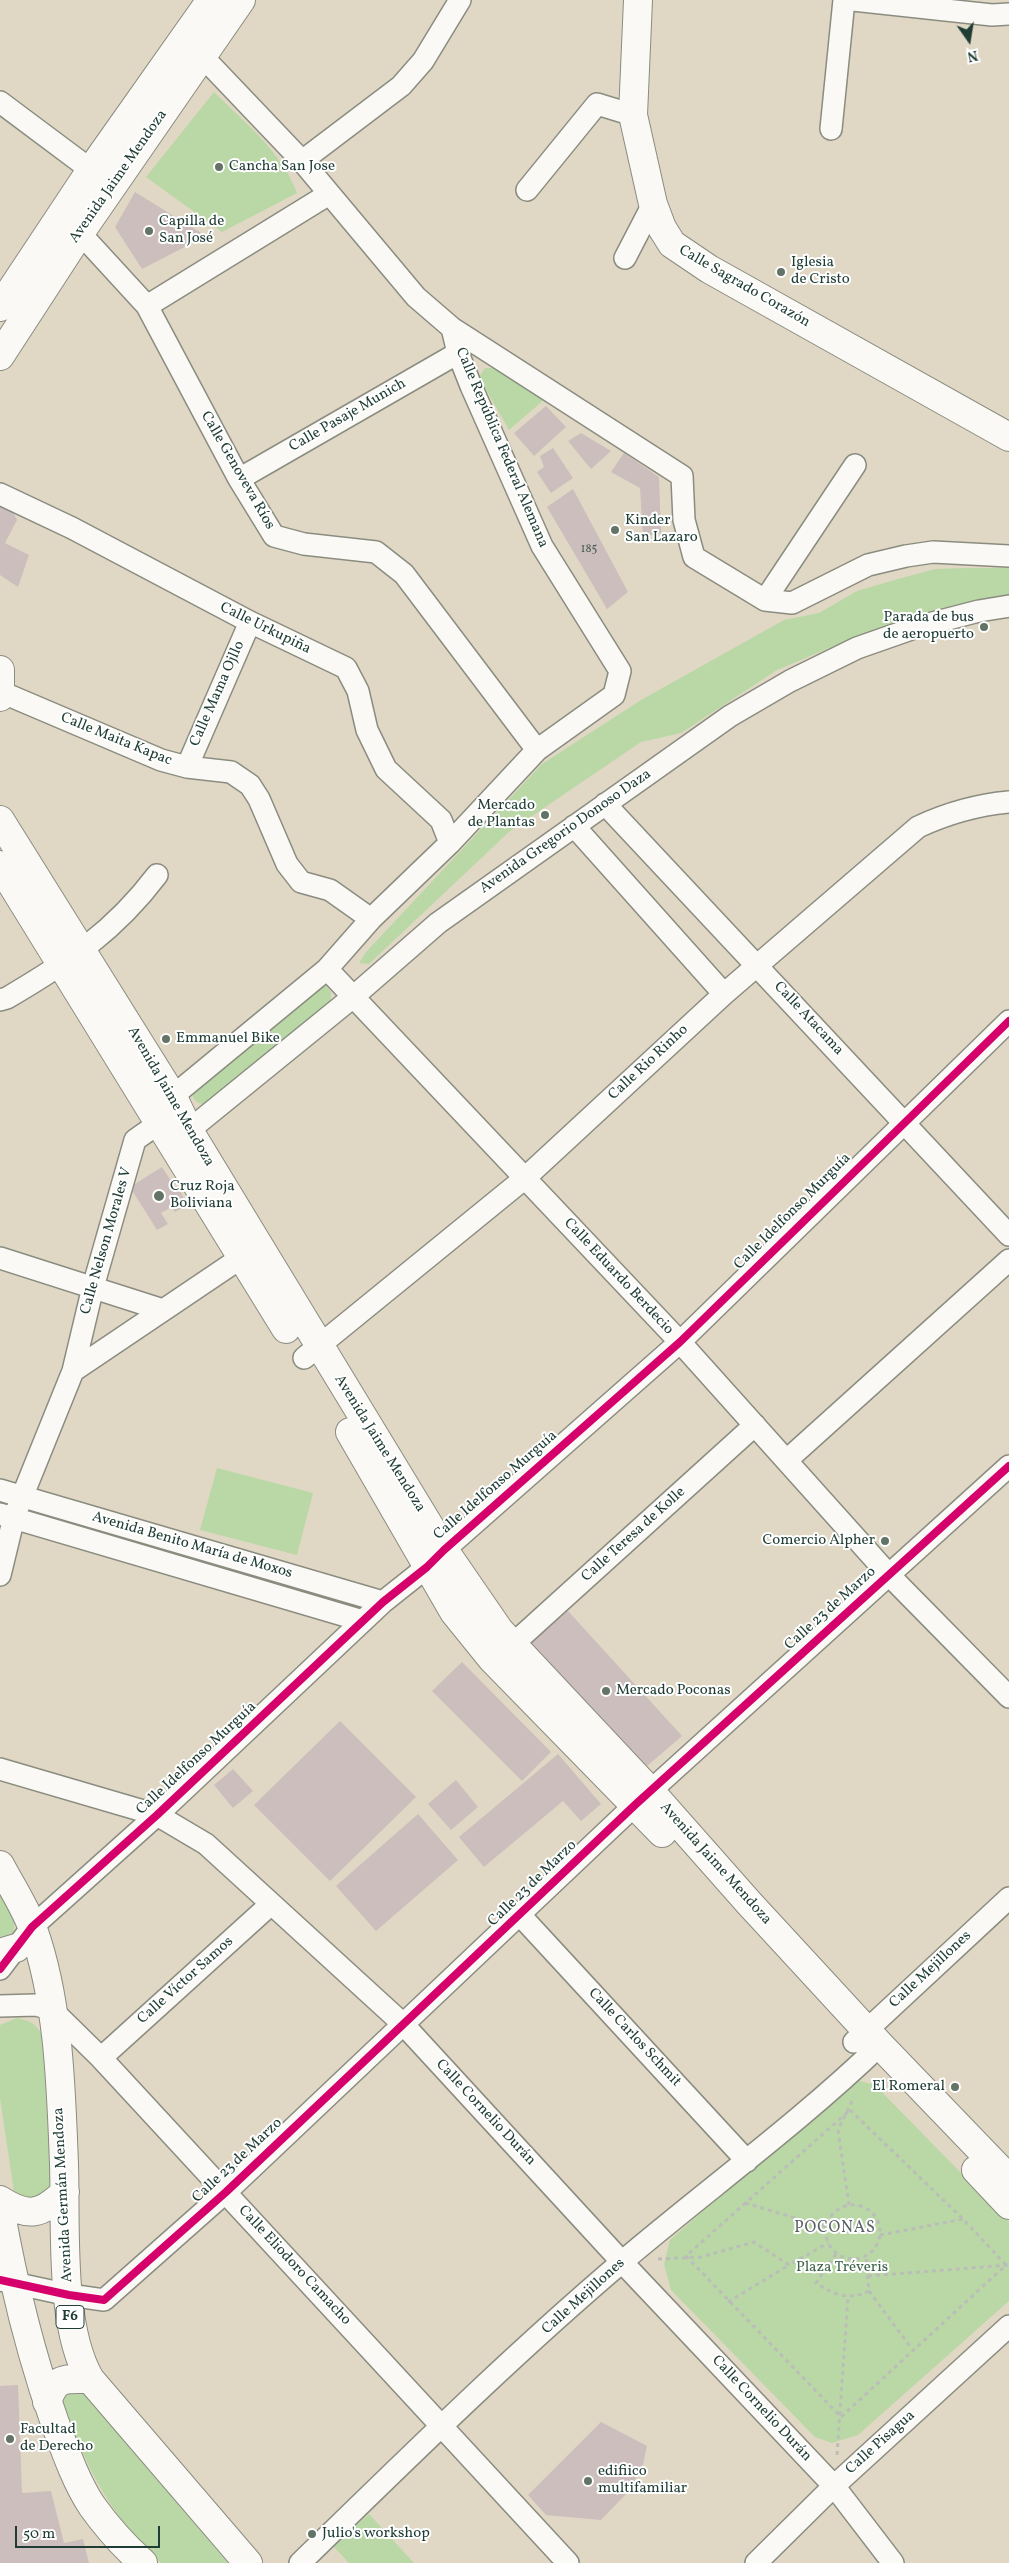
<!DOCTYPE html>
<meta charset="utf-8">
<style>
body{margin:0}
#map{position:relative;width:1009px;height:2563px;overflow:hidden;background:#e0d8c4;font-family:Vollkorn,serif}
canvas{display:block}
.north{position:absolute;left:944px;top:15px;width:50px;height:50px;-webkit-text-stroke:4px #fff;paint-order:stroke;rotate:167deg;font-size:14px;font-weight:700;line-height:20px;text-align:center;color:#1f3d34}
.north::after{content:'';display:block;margin:auto;width:18px;height:22px;background:#1f3d34;clip-path:polygon(50% 0,100% 100%,50% 72%,0 100%)}
.scale{position:absolute;left:15px;top:2526px;width:145px;height:22px;box-sizing:border-box;border:2px solid #1f3d34;border-top:0;padding-left:6px;font-size:15px;line-height:18px;white-space:nowrap;color:#1f3d34;-webkit-text-stroke:4px #fff;paint-order:stroke}
</style>
<div id="map">
<canvas width="1009" height="2563"></canvas>
<div class="north">N</div>
<div class="scale">50 m</div>
</div>
<script>
const c = document.querySelector('canvas').getContext('2d');
c.lineJoin = 'round';
function paint(path, color) {
  c.fillStyle = color;
  c.fill(path, 'evenodd');
}
function trace(path, color, width, dash) {
  c.strokeStyle = color;
  c.lineWidth = width;
  c.lineCap = dash ? 'butt' : 'round';
  c.setLineDash(dash || []);
  c.stroke(path);
}
function drawText(font, color, halo, rows, align = 'center') {
  c.font = font + ' Vollkorn,serif';
  c.lineWidth = 4;
  c.setLineDash([]);
  c.textBaseline = 'middle';
  c.strokeStyle = halo;
  c.fillStyle = color;
  for (const [text, x, y, turn = 0] of rows) {
    c.save();
    c.translate(x, y);
    c.rotate((+turn || 0) * Math.PI / 180);
    c.textAlign = isNaN(turn) ? turn : align;
    if (halo) c.strokeText(text, 0, 0);
    c.fillText(text, 0, 0);
    c.restore();
  }
}
paint(new Path2D(`
 M214,92C244,122 282,152 297,193L222,232L146,177Z
 M485,368H495L545,399L509,430L479,377Z
 M965,568H1009V596L915,617L841,643L777,670L681,733L641,742L510,831L369,964L359,963L366,952L542,764L641,700L784,620L819,613L857,591L898,579L935,569Z
 M326,986L331,992L330,1007L206,1105C195,1103 192,1099 192,1089L318,987Z
 M217,1468L313,1493L297,1555L200,1530Z
 M0,1888C8,1905 28,1934 0,1941Z
 M17,2018C31,2021 37,2024 43,2037L51,2187L35,2203L14,2192L0,2098V2025Z
 M860,2081L875,2085L1009,2222V2301L858,2435L832,2443L815,2437L671,2290L664,2264L670,2240L840,2089Z
 M76,2383L228,2563H161C109,2516 82,2460 61,2395Z
 M369,2514L414,2563H349L333,2546Z`), '#b9d8a6');
paint(new Path2D(`
 M135,192L206,236L142,269L115,227Z
 M546,406L566,427L534,456L514,433Z
 M581,433L611,451L591,469L568,441Z
 M553,448L573,478L551,493L537,472L544,467L540,456Z
 M624,453L659,477L661,534L643,536L640,488L611,472Z
 M573,489L628,592L607,609L547,507Z
 M0,504L12,510L17,520L5,543L29,555L18,587L0,575Z
 M162,1167L178,1192L180,1191L185,1200L182,1202L185,1206L175,1212L172,1207L161,1213L168,1224L157,1230L130,1187Z
 M568,1611L682,1736L647,1766L527,1645Z
 M462,1662L551,1752L522,1781L432,1691Z
 M340,1721L416,1797L330,1881L254,1805Z
 M558,1754L601,1804L581,1821L563,1801L484,1867L459,1837Z
 M233,1769L253,1791L233,1808L214,1785Z
 M456,1780L478,1807L451,1830L428,1804Z
 M418,1814L458,1860L376,1931L336,1886Z
 M18,2385L22,2493L51,2491L64,2543L83,2539L89,2563H0V2386Z
 M601,2422L647,2446L642,2469L626,2494L601,2520L546,2515L528,2495Z`), '#cbbebc');
const minor = new Path2D(`
 M853,0L992,15L1009,14
 M191,48L202,56L302,161L416,297L452,328L682,476L684,520L694,557L765,600L792,603L868,565L906,556L933,552L1009,556
 M0,102L91,170
 M831,129L844,0
 M302,161L401,86L423,61L460,0
 M527,190L597,104L633,115
 M69,224L80,233L147,306L239,479L274,536L304,544L376,552L404,574L537,750
 M625,258L653,204
 M147,306L329,194
 M239,479L458,353
 M0,494L72,528L250,622L346,668L358,691L367,730L386,769L441,820L450,843
 M765,600L855,465
 M1,692L161,760L187,767L231,772L250,785L259,799L287,864L301,882L330,890L371,919
 M187,767L250,622
 M605,804L1009,1235
 M574,826L724,994
 M327,969L680,1342L889,1575L1009,1697
 M0,1000L7,998C68,962 114,932 157,875
 M162,1105L327,969L371,919L450,843L537,750L614,695L620,671L542,546L471,386L458,353L452,328
 M177,1140L353,997L438,923L730,716L790,681L857,648L917,627L979,611L1009,606
 M0,1258L163,1310
 M304,1358L525,1178L724,994L918,827C948,813 976,805 1009,802
 M73,1371L254,1249
 M787,1460L1009,1260
 M0,1490L383,1602
 M0,1514L363,1621
 M0,1575L14,1517L73,1371L93,1287L135,1140L159,1123
 M512,1645L755,1425
 M0,1769L157,1815L206,1844L403,2024L622,2262L834,2486L893,2563
 M520,1915L747,2161
 M0,1969L32,1927L157,1815L383,1602L427,1567L444,1550L680,1342L1009,1021
 M0,2006L36,2005L51,2009L101,2058L568,2563
 M854,2042L1009,1898
 M101,2058L271,1904
 M0,2280L69,2295L104,2300L226,2192L636,1804L1009,1466
 M300,2563C405,2461 510,2357 623,2261C708,2189 799,2123 880,2045
 M756,2563L834,2486L1009,2326`);
const major = new Path2D(`
 M638,0L633,115L653,204L662,228L672,244L709,269L1009,437
 M0,307L91,170L211,0
 M0,356L80,233L241,0
 M0,670V697
 M0,820L173,1097L188,1129L444,1550L499,1630L650,1791L749,1903L880,2045L1009,2179
 M0,865L286,1329
 M350,1432L454,1612L492,1659L662,1833
 M976,2170L1009,2205`);
const highway = new Path2D(`
 M0,1865C11,1886 25,1907 33,1929C59,2002 61,2087 64,2164C66,2226 59,2326 90,2379L248,2563
 M0,1953L16,1948
 M0,2200C28,2218 41,2215 65,2192
 M0,2209C13,2282 30,2353 55,2423C65,2450 76,2482 92,2506C107,2527 124,2546 143,2563
 M47,2402C56,2376 64,2379 90,2379`);
trace(minor, '#8b8c80', 24);
trace(major, '#8b8c80', 30);
trace(highway, '#8b8c80', 30);
trace(new Path2D(`
 M850,2110L963,2219L1006,2265L841,2417L686,2256Z
 M745,2203L826,2227
 M826 2232a27 27 0 1 1 54 0a27 27 0 1 1-54 0Z
 M849,2205L838,2130L854,2097
 M880,2235L963,2219
 M836,2254L816,2283C834,2295 849,2301 869,2291L866,2255
 M658,2259L701,2257L754,2242L789,2265L828,2243
 M868,2276L1009,2265
 M869,2291L912,2349
 M728,2302L789,2265
 M837,2455L848,2297`), '#bbbdb8', 3, [4, 4]);
trace(minor, '#faf9f6', 21);
trace(major, '#faf9f6', 28);
trace(highway, '#faf9f6', 28);
trace(new Path2D(`
 M0,1969L32,1927L157,1815L383,1602L427,1567L444,1550L680,1342L1009,1021
 M0,2280L69,2295L104,2300L226,2192L636,1804L1009,1466`), '#d6006c', 8);
for (const [x, y, r, color] of [
 [219,167,5,"#637366"],
 [149,231,5,"#637366"],
 [781,272,5,"#637366"],
 [615,530,5,"#637366"],
 [984,627,5,"#637366"],
 [545,815,5,"#637366"],
 [166,1039,5,"#637366"],
 [159,1196,6,"#637366"],
 [885,1541,5,"#637366"],
 [606,1691,5,"#637366"],
 [955,2087,5,"#637366"],
 [10,2439,5,"#637366"],
 [588,2481,5,"#637366"],
 [312,2534,5,"#637366"]
]) {
  const dot = new Path2D();
  dot.arc(x, y, r, 0, 2 * Math.PI);
  c.fillStyle = color;
  c.fill(dot);
  trace(dot, '#fff', 2);
}
drawText('12px', '#4a5d56', null, [
 ["185",589,550]
]);
for (const [x, y, w] of [
 [70,2317,28]
]) {
  const box = new Path2D();
  box.roundRect(x - w / 2, y - 11.5, w, 23, 4);
  c.fillStyle = '#fff';
  c.fill(box);
  trace(box, '#1f3d34', 1);
}
drawText('bold 14px', '#1f3d34', null, [
 ["F6",70,2317]
]);
drawText('15px', '#1f3d34', '#fff', [
 ["Cancha San Jose",229,167],
 ["Capilla de",159,222],
 ["San José",159,239],
 ["Iglesia",791,263],
 ["de Cristo",791,280],
 ["Kinder",625,521],
 ["San Lazaro",625,538],
 ["Parada de bus",974,618,"right"],
 ["de aeropuerto",974,635,"right"],
 ["Mercado",535,806,"right"],
 ["de Plantas",535,823,"right"],
 ["Emmanuel Bike",176,1039],
 ["Cruz Roja",170,1187],
 ["Boliviana",170,1204],
 ["Comercio Alpher",875,1541,"right"],
 ["Mercado Poconas",616,1691],
 ["El Romeral",945,2087,"right"],
 ["Facultad",20,2430],
 ["de Derecho",20,2447],
 ["edifiico",598,2472],
 ["multifamiliar",598,2489],
 ["Julio's workshop",322,2534]
], 'left');
drawText('15px', '#1f3d34', '#fff', [
 ["Avenida Jaime Mendoza",119,177,-55],
 ["Calle Sagrado Corazón",744,287,30],
 ["Calle Pasaje Munich",348,416,-30],
 ["Calle República Federal Alemana",501,448,67],
 ["Calle Genoveva Ríos",237,471,60],
 ["Calle Urkupiña",265,629,26],
 ["Calle Mama Ojllo",218,694,-66],
 ["Calle Maita Kapac",116,740,22],
 ["Avenida Gregorio Donoso Daza",566,832,-35],
 ["Calle Atacama",808,1019,47],
 ["Calle Rio Rinho",649,1063,-43],
 ["Avenida Jaime Mendoza",170,1097,60],
 ["Calle Idelfonso Murguía",793,1212,-45],
 ["Calle Nelson Morales V",107,1241,-74],
 ["Calle Eduardo Berdecio",618,1277,47],
 ["Avenida Jaime Mendoza",379,1444,58],
 ["Calle Idelfonso Murguía",496,1486,-41],
 ["Calle Teresa de Kolle",634,1535,-42],
 ["Avenida Benito María de Moxos",192,1546,16],
 ["Calle 23 de Marzo",831,1609,-42],
 ["Calle Idelfonso Murguía",197,1759,-43],
 ["Avenida Jaime Mendoza",715,1864,48],
 ["Calle 23 de Marzo",533,1884,-44],
 ["Calle Mejillones",931,1970,-43],
 ["Calle Víctor Samos",186,1981,-42],
 ["Calle Carlos Schmit",634,2038,47],
 ["Calle Cornelio Durán",485,2113,47],
 ["Calle 23 de Marzo",238,2161,-43],
 ["Avenida Germán Mendoza",64,2195,-93],
 ["Calle Eliodoro Camacho",294,2266,47],
 ["Calle Mejillones",584,2297,-42],
 ["Calle Cornelio Durán",761,2409,47],
 ["Calle Pisagua",881,2443,-42]
]);
drawText('15px', '#3e644a', '#fff', [
 ["Plaza Tréveris",842,2268]
]);
c.letterSpacing = '1px';
drawText('16px', '#5a5e65', '#fff', [
 ["POCONAS",835,2229]
]);
c.letterSpacing = '0px';
</script>
